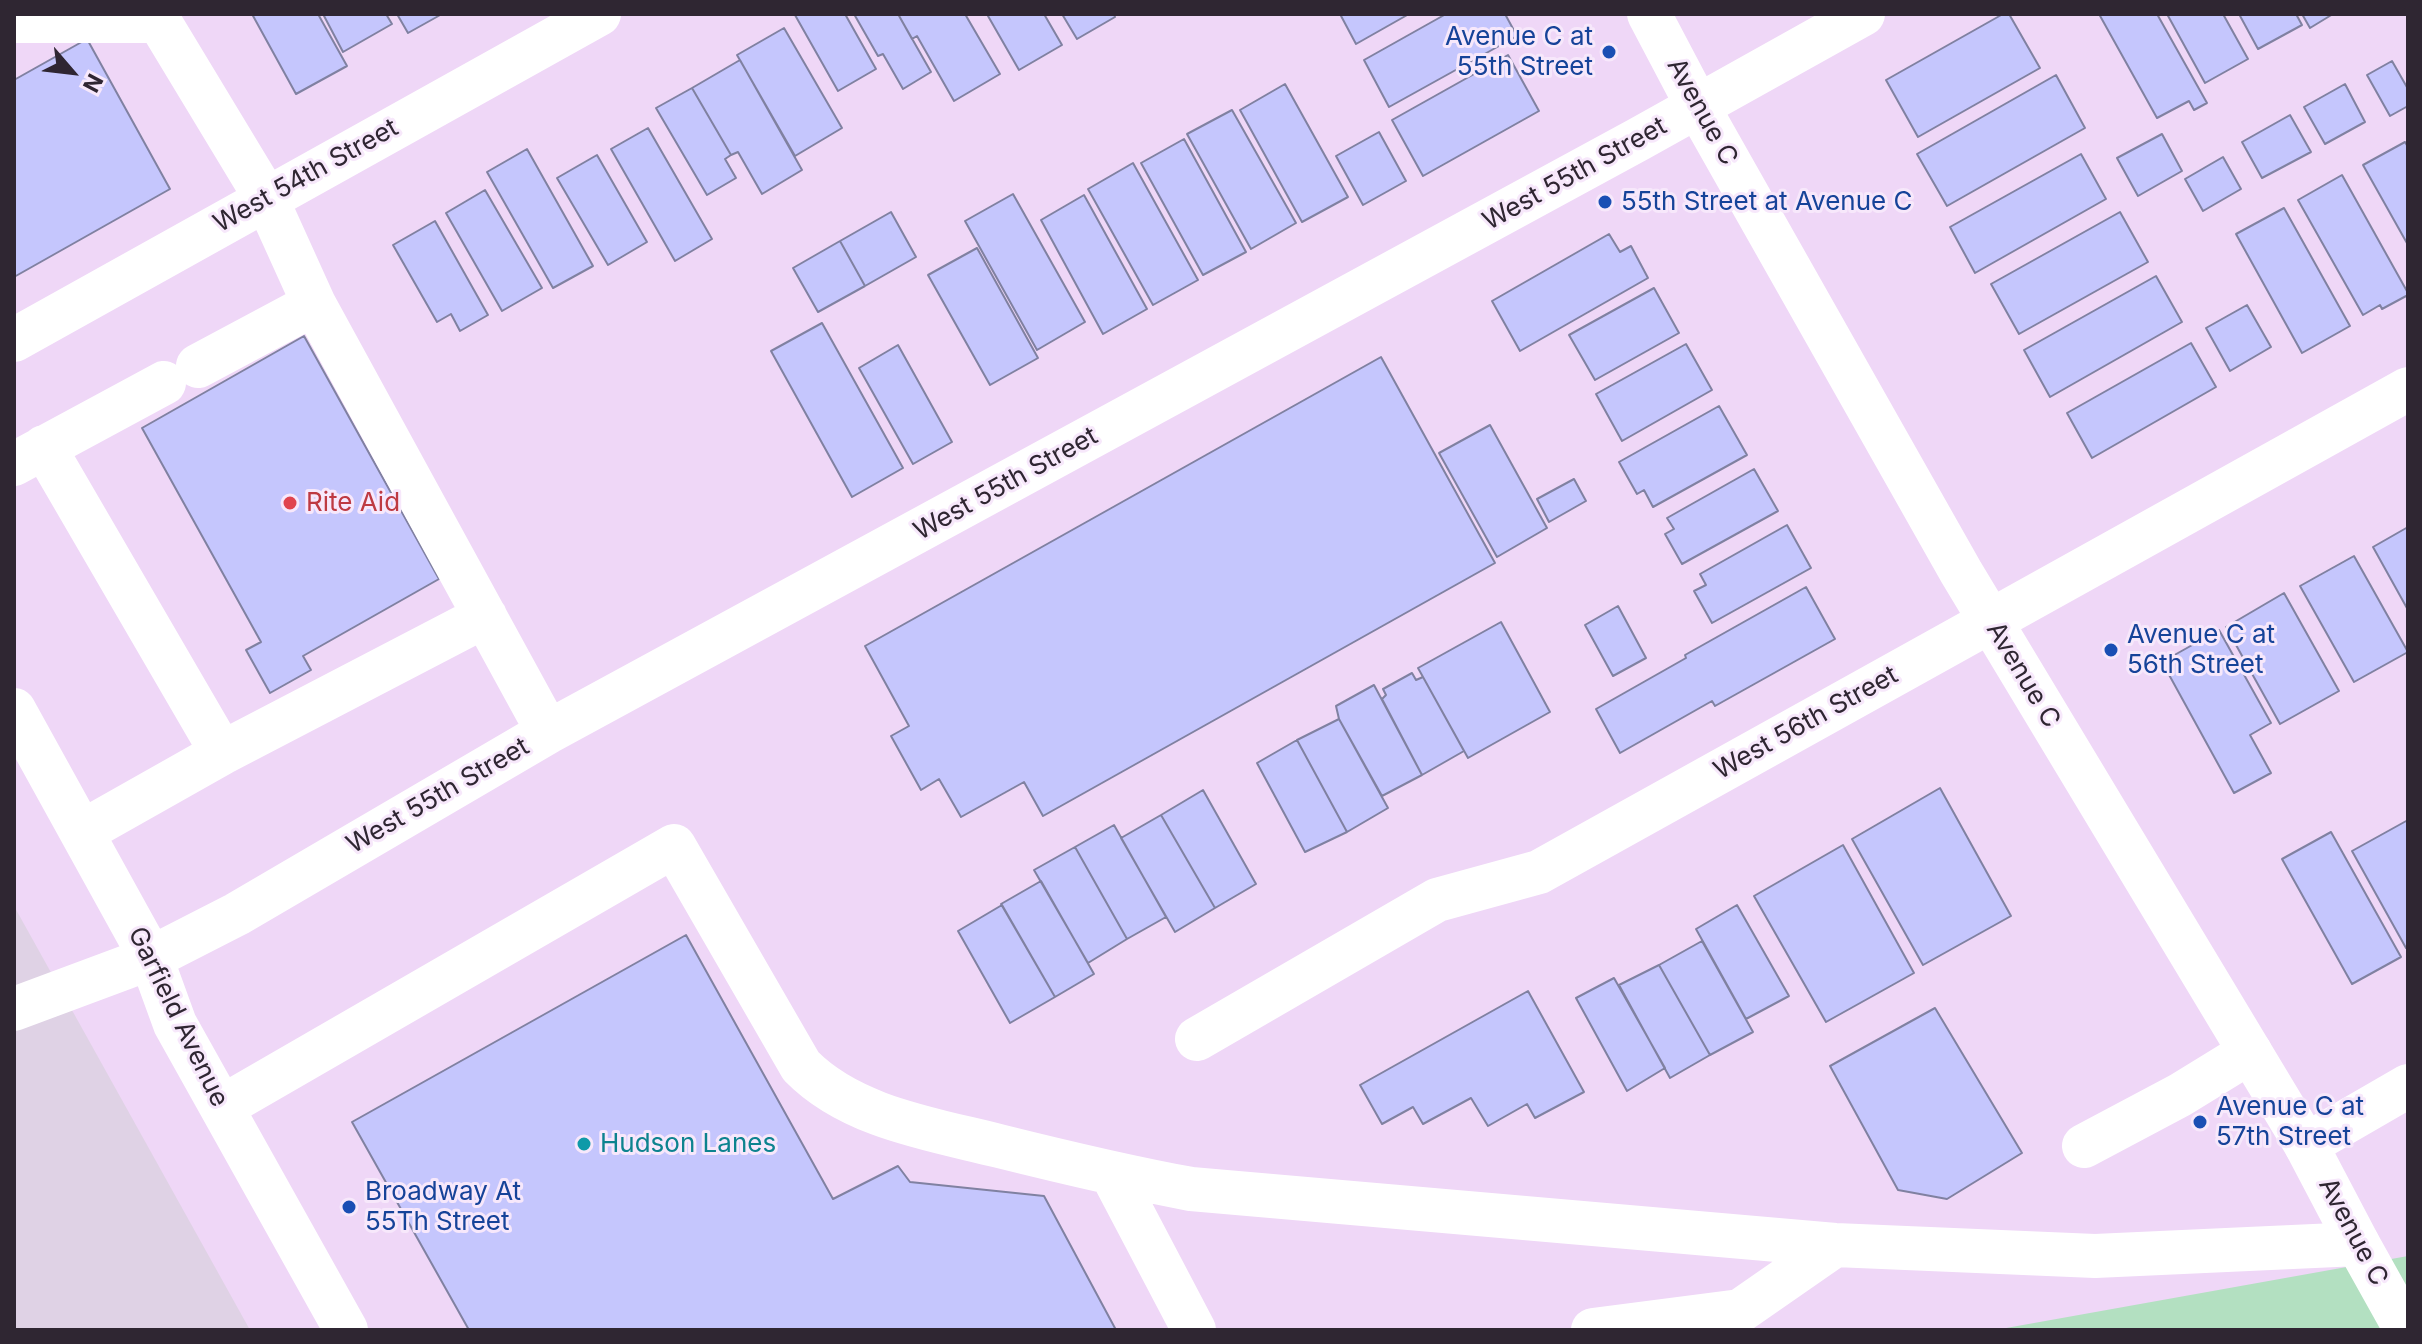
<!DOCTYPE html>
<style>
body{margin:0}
#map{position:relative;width:2422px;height:1344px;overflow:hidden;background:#efd7f7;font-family:Inter,sans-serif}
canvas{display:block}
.frame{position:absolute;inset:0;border:16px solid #2f2632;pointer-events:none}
.north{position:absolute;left:32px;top:32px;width:80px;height:80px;-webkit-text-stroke:6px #f7e8fb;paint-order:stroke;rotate:118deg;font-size:22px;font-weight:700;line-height:32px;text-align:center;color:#2f2632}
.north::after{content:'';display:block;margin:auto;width:28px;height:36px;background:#2f2632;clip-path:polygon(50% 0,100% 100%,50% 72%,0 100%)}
</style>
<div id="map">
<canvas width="2422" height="1344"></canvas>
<div class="frame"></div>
<div class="north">N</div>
</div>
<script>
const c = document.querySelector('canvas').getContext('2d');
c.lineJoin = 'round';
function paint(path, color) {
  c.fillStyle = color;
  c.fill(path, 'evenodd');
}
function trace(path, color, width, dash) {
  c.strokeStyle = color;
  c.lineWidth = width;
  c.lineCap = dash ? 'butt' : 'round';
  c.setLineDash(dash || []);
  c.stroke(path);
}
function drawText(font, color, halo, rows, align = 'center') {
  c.font = font + ' Inter,sans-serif';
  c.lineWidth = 6;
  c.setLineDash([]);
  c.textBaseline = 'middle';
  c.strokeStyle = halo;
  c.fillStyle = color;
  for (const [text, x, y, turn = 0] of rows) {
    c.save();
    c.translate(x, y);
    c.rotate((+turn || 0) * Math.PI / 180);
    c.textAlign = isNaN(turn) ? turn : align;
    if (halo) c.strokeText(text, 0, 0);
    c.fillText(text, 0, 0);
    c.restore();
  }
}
paint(new Path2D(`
 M14,906L250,1330H14Z`), '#dfd2e5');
paint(new Path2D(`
 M2408,1256V1330H1995Z`), '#b3e0c1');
const building = new Path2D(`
 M252,14H318L347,66L296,94Z
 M323,14H386L392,24L343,52Z
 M397,14H442L408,33Z
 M797,14H845L876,69L838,91L795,15Z
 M854,14H898L931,72L903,89L883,54L878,56Z
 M898,14H965L1000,74L954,101L917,36L912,39Z
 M991,14H1044L1062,45L1019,70L988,16Z
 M1062,14H1114L1115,17L1077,39Z
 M1340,14H1409L1356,44Z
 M1446,14H1505L1517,36L1389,107L1364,60Z
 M2003,14H2009L2040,68L1918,137L1886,80Z
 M2099,14H2157L2207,103L2194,110L2189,101L2157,118Z
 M2167,14H2223L2248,59L2205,83Z
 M2239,14H2296L2302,25L2258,49Z
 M2302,14H2333L2310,28Z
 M784,28L842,128L795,156L737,55Z
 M87,39L170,189L14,277V80Z
 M1508,55L1539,111L1423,176L1392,120Z
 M740,60L802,170L762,194L738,152L731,155L692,88Z
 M2392,61L2408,89V106L2390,116L2367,75Z
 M2056,75L2085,128L1947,206L1917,154Z
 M1285,84L1348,197L1302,222L1240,110Z
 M2345,84L2365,122L2325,144L2304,107Z
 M692,88L731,155L725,159L736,178L707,195L656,108Z
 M1232,110L1296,223L1251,249L1187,134Z
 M2290,115L2311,152L2262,178L2242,142Z
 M648,128L712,239L675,261L611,149Z
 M1379,132L1406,181L1363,205L1336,156Z
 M2162,134L2182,171L2138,196L2117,158Z
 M1184,139L1246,252L1203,275L1141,163Z
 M2405,142L2408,147V245L2363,165Z
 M527,149L593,266L553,288L487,172Z
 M2081,154L2106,199L1975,273L1950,227Z
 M597,155L647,242L608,265L557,178Z
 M2223,157L2241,189L2203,211L2185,179Z
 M1133,163L1198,280L1153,305L1088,189Z
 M2342,175L2408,293V295L2382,309L2380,305L2363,315L2298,200Z
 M485,190L542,288L502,311L446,213Z
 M1013,194L1085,322L1037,350L965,221Z
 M1084,195L1147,309L1103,334L1041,220Z
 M2284,208L2350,326L2302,353L2236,234Z
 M891,212L916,257L865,286L840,241Z
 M2120,212L2148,262L2019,334L1991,284Z
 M435,221L488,315L460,331L451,314L437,322L393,245Z
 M1609,234L1620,252L1631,246L1648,278L1520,351L1492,301Z
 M840,241L865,286L818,312L793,268Z
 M977,248L1038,358L990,385L928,275Z
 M2156,276L2182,322L2050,397L2024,350Z
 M1654,288L1679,333L1595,380L1569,335Z
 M2247,305L2271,347L2230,371L2206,328Z
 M822,323L903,468L852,497L771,351Z
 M304,336L439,579L303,656L311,670L270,693L246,650L261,642L142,428Z
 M2191,343L2216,387L2092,458L2067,413Z
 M1686,344L1712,390L1622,441L1596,394Z
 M898,345L952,442L913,464L859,368Z
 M1381,357L1495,563L1043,816L1024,782L961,817L939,779L921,790L891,736L909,726L865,646Z
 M1719,406L1747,455L1653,507L1644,490L1637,494L1619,462Z
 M1490,425L1547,528L1497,557L1439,453Z
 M1754,469L1778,511L1682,564L1665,534L1674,529L1667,518Z
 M1574,479L1586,501L1549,522L1537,499Z
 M1787,525L1811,568L1712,623L1694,591L1706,585L1700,574Z
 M2408,527V610L2373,547Z
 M2354,556L2408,652L2354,682L2300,586Z
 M1806,587L1835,639L1715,706L1712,701L1620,753L1596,709L1686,658L1685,655Z
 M2284,593L2339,691L2280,724L2226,627Z
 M1618,606L1646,658L1613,676L1585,625Z
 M1501,622L1550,712L1468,758L1418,668Z
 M2219,630L2271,723L2250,735L2271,773L2234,793L2162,662Z
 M1412,673L1416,680L1423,677L1464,751L1422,775L1382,699L1386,695L1383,689Z
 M1374,685L1422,775L1382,796L1339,719L1336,706Z
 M1339,719L1388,808L1347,832L1297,740Z
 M1297,740L1347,832L1305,852L1257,763Z
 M1940,788L2011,916L1923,965L1852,839Z
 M1203,790L1256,884L1215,908L1161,815Z
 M1161,815L1215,908L1175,932L1121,838Z
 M2408,820V947L2406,948L2352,851Z
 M1114,825L1166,917L1127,939L1075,847Z
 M2331,832L2401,957L2352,984L2282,859Z
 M1843,845L1914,973L1826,1022L1754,896Z
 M1075,847L1127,939L1088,963L1034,870Z
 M1041,881L1094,974L1055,997L1001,904Z
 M1002,905L1055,997L1010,1023L958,931Z
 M1737,905L1789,996L1746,1019L1696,929Z
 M686,935L833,1199L898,1166L910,1182L1044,1196L1116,1330H469L352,1122Z
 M1702,941L1753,1032L1710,1055L1659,965Z
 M1659,965L1710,1055L1670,1078L1619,985Z
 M1614,978L1665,1068L1627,1091L1576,998Z
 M1528,991L1584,1092L1535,1118L1527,1104L1488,1126L1471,1098L1423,1124L1413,1107L1382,1124L1360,1085Z
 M1935,1008L2022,1153L1947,1199L1898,1190L1830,1066Z`);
paint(building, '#c5c6fd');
trace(building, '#8081a1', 2);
trace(new Path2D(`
 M14,21H159L266,198L314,304L548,732
 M14,340L599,14
 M198,366L314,304
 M44,447L222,753
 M14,464L164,383
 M14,710L151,958L175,1024L346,1330
 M82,832L222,753L485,616
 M14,1009L151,958L237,914L548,732L1639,139L1863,14
 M1197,1039L1437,900L1539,872L2408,389
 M222,1107L674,846L801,1066C851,1117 931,1129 999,1146C1063,1162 1126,1177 1191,1189L1835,1245L2095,1256L2358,1244
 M2306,1145L2408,1086
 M2084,1146L2180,1095L2250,1052
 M1112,1174L1194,1330
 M1593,1330L1740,1311L1835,1245`), '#fff', 44);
trace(new Path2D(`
 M1649,14L1698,107L1961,572L2306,1145L2358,1244L2406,1330`), '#fff', 44);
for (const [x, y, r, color] of [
 [1609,52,8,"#1a4fb4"],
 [1605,202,8,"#1a4fb4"],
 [290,503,8,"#e0444e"],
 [2111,650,8,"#1a4fb4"],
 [2200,1122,8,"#1a4fb4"],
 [584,1144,8,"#0f9aa8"],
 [349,1207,8,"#1a4fb4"]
]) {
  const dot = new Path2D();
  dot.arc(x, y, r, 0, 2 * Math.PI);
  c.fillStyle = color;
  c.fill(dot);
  trace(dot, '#f7e8fb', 3);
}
drawText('26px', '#164399', '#f7e8fb', [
 ["Avenue C at",1593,37,"right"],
 ["55th Street",1593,67,"right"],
 ["55th Street at Avenue C",1621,202],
 ["Avenue C at",2127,635],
 ["56th Street",2127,665],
 ["Avenue C at",2216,1107],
 ["57th Street",2216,1137],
 ["Broadway At",365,1192],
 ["55Th Street",365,1222]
], 'left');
drawText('26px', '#2f2632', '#f7e8fb', [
 ["Avenue C",1702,112,61],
 ["West 55th Street",1575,174,-29],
 ["West 54th Street",306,176,-29],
 ["West 55th Street",1006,484,-29],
 ["Avenue C",2023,675,59],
 ["West 56th Street",1806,723,-29],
 ["West 55th Street",438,796,-30],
 ["Garfield Avenue",178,1017,64],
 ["Avenue C",2353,1232,62]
]);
drawText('26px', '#be3a42', '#f7e8fb', [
 ["Rite Aid",306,503]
], 'left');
drawText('26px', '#0d838f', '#f7e8fb', [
 ["Hudson Lanes",600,1144]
], 'left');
</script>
